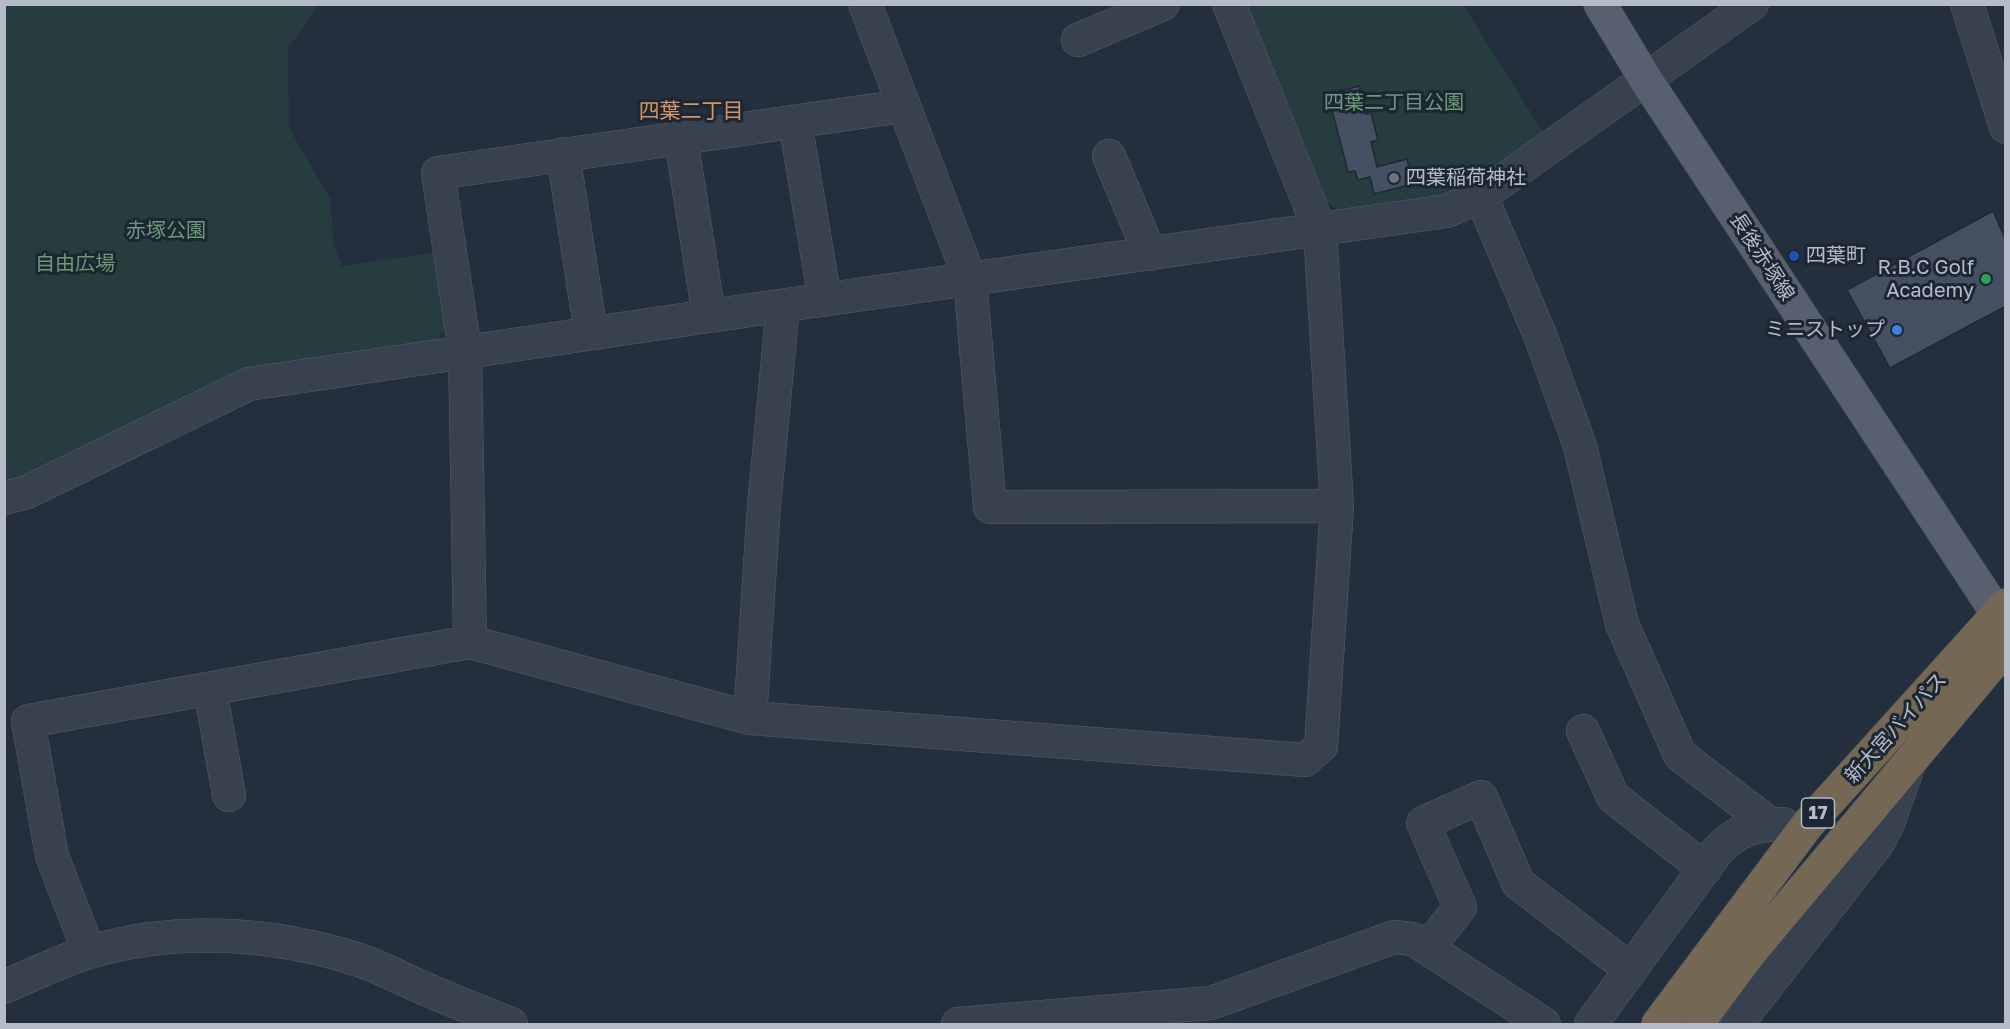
<!DOCTYPE html>
<meta charset="utf-8">
<style>
body{margin:0}
#map{position:relative;width:2010px;height:1029px;overflow:hidden;background:#242f3e;font-family:"Golos Text",sans-serif}
canvas{display:block}
.frame{position:absolute;inset:0;border:6px solid #b4bcc9;pointer-events:none}
</style>
<div id="map">
<canvas width="2010" height="1029"></canvas>
<div class="frame"></div>
</div>
<script>
const c = document.querySelector('canvas').getContext('2d');
c.lineJoin = 'round';
function paint(path, color) {
  c.fillStyle = color;
  c.fill(path, 'evenodd');
}
function trace(path, color, width, dash) {
  c.strokeStyle = color;
  c.lineWidth = width;
  c.lineCap = dash ? 'butt' : 'round';
  c.setLineDash(dash || []);
  c.stroke(path);
}
function drawText(font, color, halo, rows, align = 'center') {
  c.font = font + ' "Golos Text","Noto Sans JP",sans-serif';
  c.lineWidth = 6;
  c.setLineDash([]);
  c.textBaseline = 'middle';
  c.strokeStyle = halo;
  c.fillStyle = color;
  for (const [text, x, y, turn = 0] of rows) {
    c.save();
    c.translate(x, y);
    c.rotate((+turn || 0) * Math.PI / 180);
    c.textAlign = isNaN(turn) ? turn : align;
    if (halo) c.strokeText(text, 0, 0);
    c.fillText(text, 0, 0);
    c.restore();
  }
}
paint(new Path2D(`
 M5,5H317L310,19L288,48L289,128L330,198L334,244L342,266L433,253L445,329L437,340L251,369L5,486Z
 M1246,5H1463L1545,135L1472,184L1445,196L1342,212L1327,203Z`), '#263c3f');
const building = new Path2D(`
 M1359,86L1366,114L1371,113L1378,140L1371,142L1377,167L1407,159L1413,184L1374,194L1370,177L1358,180L1355,171L1348,172L1328,94Z
 M1993,211L2006,241V306L1890,368L1847,290Z`);
paint(building, '#455162');
trace(building, '#1f2835', 1.5);
const minor = new Path2D(`
 M865,4L970,279L990,507L1337,506
 M1967,4L2006,127
 M1078,40L1163,4
 M795,122L825,300
 M681,139L709,316
 M563,154L591,333
 M1109,156L1150,254
 M1481,196L1540,335L1580,446L1622,624L1680,755L1770,824
 M4,498L25,493L249,384L709,316L1447,211L1481,196L1752,4
 M470,642L465,351L438,173L903,106
 M210,689L229,795
 M750,718L764,506L783,306
 M1583,731L1613,797L1705,869
 M1428,948L1460,907L1423,823L1481,797L1518,883L1631,970
 M89,952L52,856L28,721L470,642L750,718L1305,760L1321,746L1337,506L1320,230L1229,4
 M4,987C32,975 60,961 89,952C177,926 272,932 359,960C378,966 396,976 414,984C446,998 478,1011 511,1024
 M958,1024L1211,1003L1394,937L1413,939L1544,1024
 M1591,1024L1718,850C1739,829 1754,825 1783,824
 M1737,1024L1877,844L1888,823L1909,764`);
const major = new Path2D(`
 M1600,4L1646,80L2006,627`);
const highway = new Path2D(`
 M1658,1024L1808,824L2006,605
 M1697,1024L1748,955L2006,647`);
trace(minor, '#565f6c', 34);
trace(major, '#414a57', 34);
trace(highway, '#434c59', 34);
trace(minor, '#38414e', 33);
trace(major, '#56606e', 33);
trace(highway, '#746855', 33);
for (const [x, y, r, color] of [
 [1394,178,6,"#6b7280"],
 [1794,256,6,"#1a4fb4"],
 [1986,279,6,"#2e9e5b"],
 [1897,330,6,"#3f7fe0"]
]) {
  const dot = new Path2D();
  dot.arc(x, y, r, 0, 2 * Math.PI);
  c.fillStyle = color;
  c.fill(dot);
  trace(dot, '#1d2633', 2);
}
for (const [x, y, w] of [
 [1818,813,33]
]) {
  const box = new Path2D();
  box.roundRect(x - w / 2, y - 15, w, 30, 4.5);
  c.fillStyle = '#1d2633';
  c.fill(box);
  trace(box, '#b4bcc9', 1.5);
}
drawText('bold 18px', '#b4bcc9', null, [
 ["17",1818,813]
]);
drawText('20px', '#6b9a76', '#1d2633', [
 ["四葉二丁目公園",1394,103],
 ["赤塚公園",166,231],
 ["自由広場",75,264]
]);
drawText('20px', '#b4bcc9', '#1d2633', [
 ["四葉稲荷神社",1406,178],
 ["四葉町",1806,256],
 ["R.B.C Golf",1974,268,"right"],
 ["Academy",1974,291,"right"],
 ["ミニストップ",1885,330,"right"]
], 'left');
drawText('20px', '#b4bcc9', '#1d2633', [
 ["長後赤塚線",1762,257,57],
 ["新大宮バイパス",1896,728,-48]
]);
drawText('21px', '#d59563', '#1d2633', [
 ["四葉二丁目",691,111]
]);
</script>
